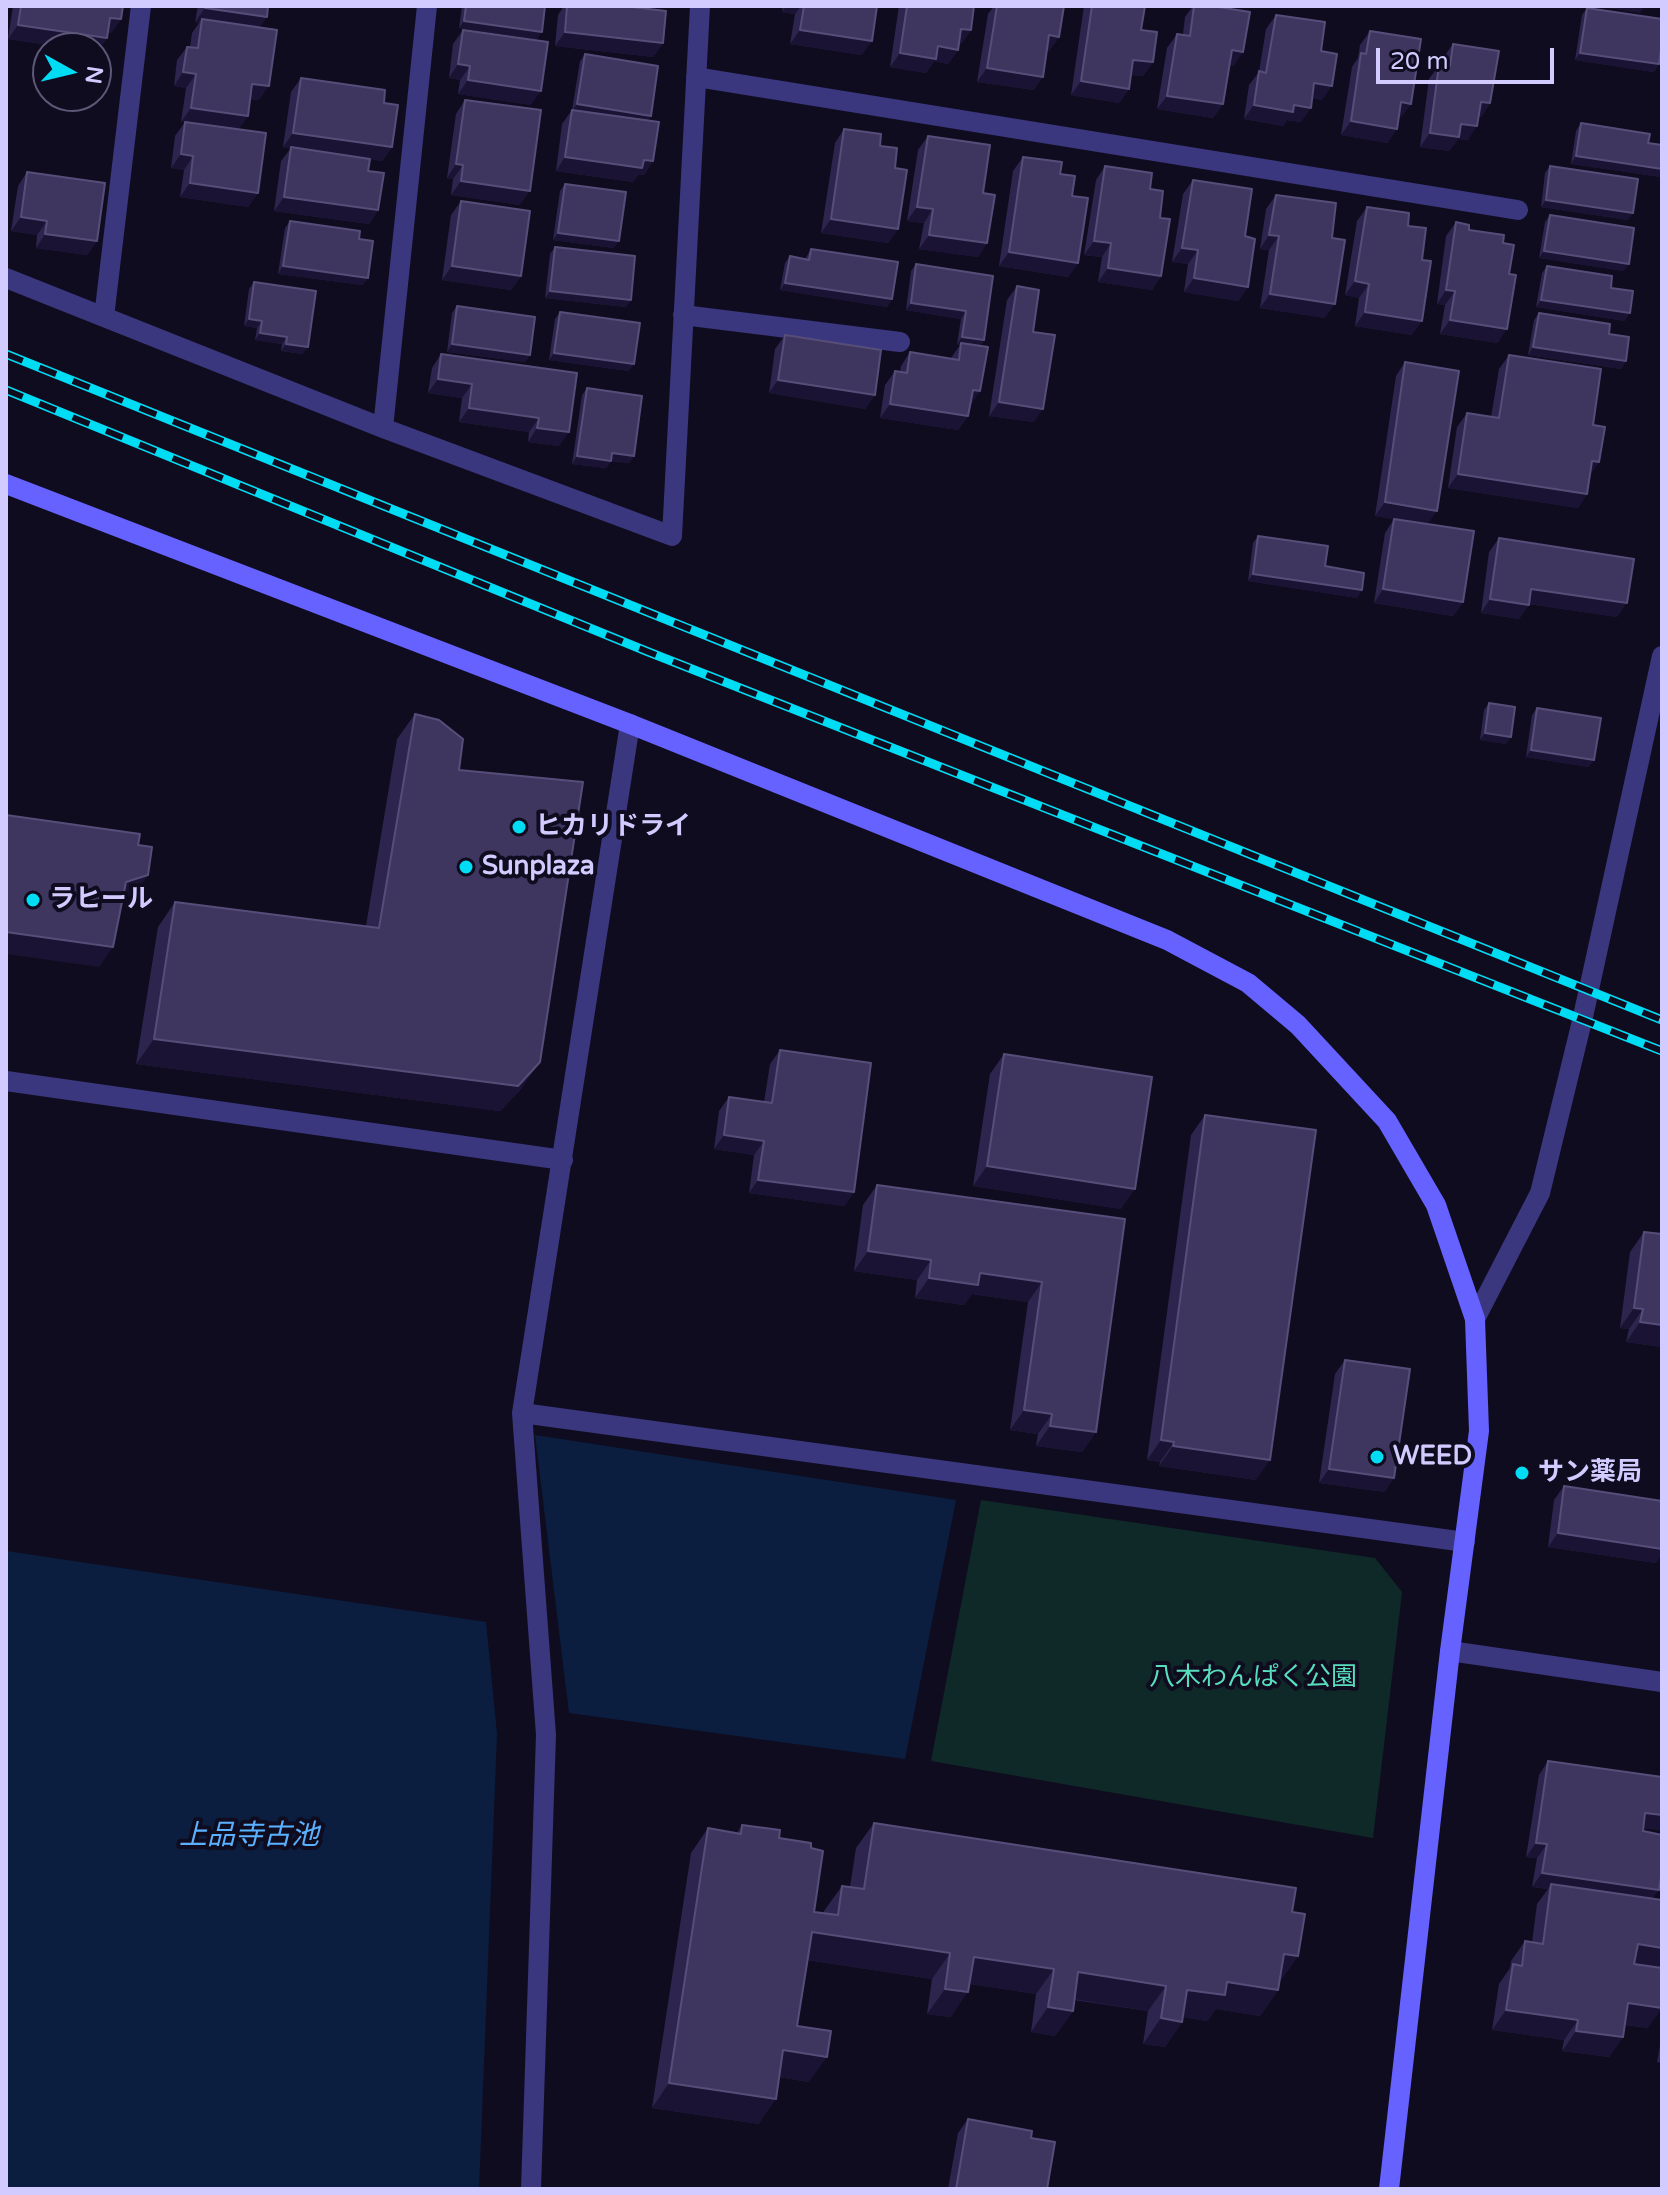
<!DOCTYPE html>
<meta charset="utf-8">
<style>
body{margin:0}
#map{position:relative;width:1668px;height:2195px;overflow:hidden;background:#100c1f;font-family:"Varela Round",sans-serif}
canvas{display:block}
.frame{position:absolute;inset:0;border:8px solid #d1cbff;pointer-events:none}
.north{position:absolute;left:32px;top:32px;width:80px;height:80px;box-sizing:border-box;background:#100c1f;border:2px solid #5d5879;border-radius:50%;rotate:98deg;font-size:22px;font-weight:700;line-height:32px;text-align:center;color:#d1cbff}
.north::after{content:'';display:block;margin:auto;width:28px;height:36px;background:#01dcf5;clip-path:polygon(50% 0,100% 100%,50% 72%,0 100%)}
.scale{position:absolute;left:1376px;top:48px;width:178px;height:36px;box-sizing:border-box;border:4px solid #d1cbff;border-top:0;padding-left:10px;font-size:24px;line-height:28px;white-space:nowrap;color:#d1cbff;-webkit-text-stroke:6px #100c1f;paint-order:stroke}
</style>
<div id="map">
<canvas width="1668" height="2195"></canvas>
<div class="frame"></div>
<div class="north">N</div>
<div class="scale">20 m</div>
</div>
<script>
const c = document.querySelector('canvas').getContext('2d');
c.lineJoin = 'round';
function paint(path, color) {
  c.fillStyle = color;
  c.fill(path, 'evenodd');
}
function trace(path, color, width, dash) {
  c.strokeStyle = color;
  c.lineWidth = width;
  c.lineCap = dash ? 'butt' : 'round';
  c.setLineDash(dash || []);
  c.stroke(path);
}
function drawText(font, color, halo, rows, align = 'center') {
  c.font = font + ' "Varela Round","Noto Sans JP",sans-serif';
  c.lineWidth = 8;
  c.setLineDash([]);
  c.textBaseline = 'middle';
  c.strokeStyle = halo;
  c.fillStyle = color;
  for (const [text, x, y, turn = 0] of rows) {
    c.save();
    c.translate(x, y);
    c.rotate((+turn || 0) * Math.PI / 180);
    c.textAlign = isNaN(turn) ? turn : align;
    if (halo) c.strokeText(text, 0, 0);
    c.fillText(text, 0, 0);
    c.restore();
  }
}
paint(new Path2D(`
 M981,1500L1375,1558L1402,1592L1373,1838L931,1761Z`), '#0f2928');
paint(new Path2D(`
 M535,1435L956,1500L905,1759L569,1713Z
 M6,1551L486,1622L497,1734L479,2189H6Z`), '#0b1e40');
trace(new Path2D(`
 M696,77L1518,210
 M6,278L383,428L672,536L700,6
 M683,315L900,342
 M104,317L141,6
 M383,428L427,6
 M6,1081L563,1160
 M1475,1319L1540,1193L1582,1021L1662,656
 M522,1413L1465,1542
 M1450,1651L1662,1682
 M531,2189L546,1735L522,1413L630,724`), '#3a377e', 20);
trace(new Path2D(`
 M6,484L630,724L1167,940L1248,983L1298,1025L1387,1121L1436,1205L1475,1319L1479,1431L1450,1651L1389,2189`), '#6662ff', 20);
const rail = new Path2D(`
 M6,354L1662,1020
 M6,390L646,651L1662,1051`);
trace(rail, '#01dcf5', 9);
trace(rail, '#100c1f', 6, [18]);
paint(new Path2D(`
 M13,6H123L121,19L111,33H107V38L97,52L8,39Z
 M198,6H268L259,27V100L250,99L248,116L238,129L258,193L248,207L180,197L184,170L171,168L175,136L185,122H181L186,88L174,86L177,60L187,47H190L192,33L199,23L195,22Z
 M462,6H545L537,39L459,28Z
 M564,6H632L663,43L653,57L555,46L558,15Z
 M783,6H877L862,55L790,44L795,14L782,12Z
 M899,6H974L971,30L961,44H959L958,50L948,64L934,61L926,73L890,67Z
 M994,6H1064L1059,37L1049,51L1047,50L1034,90L977,82L988,14Z
 M1084,6H1145L1141,30L1153,62L1143,76L1131,75L1129,89L1119,103L1071,95Z
 M1193,6H1212L1234,66L1229,65L1223,104L1213,118L1157,109L1167,48L1177,34H1183L1185,17Z
 M1587,8L1659,64L1654,72L1575,60L1582,15Z
 M1276,15L1321,51L1322,100L1312,98L1301,122L1287,120L1283,126L1244,119L1249,85L1259,72L1266,29Z
 M463,30L531,105L458,94L460,80L449,78L453,44Z
 M1370,31L1411,104L1401,117H1399L1388,143L1341,135L1352,67L1358,58L1360,45Z
 M1453,44L1490,103L1481,117H1479L1468,140L1458,139L1449,151L1420,147L1429,79L1439,65H1442L1443,58Z
 M585,54L651,116L648,120L653,161L644,175H638L633,182L556,171L562,124L572,110L580,61Z
 M301,78L384,103L392,147L382,161L370,159L368,171L378,210L369,224L274,211L281,161L291,148L283,147L291,92Z
 M465,100L520,205L451,195L453,179L447,178L456,114Z
 M1581,123L1648,143L1662,145V175L1661,177L1571,164L1576,131Z
 M844,129L880,146L895,168L898,229L888,243L821,233L835,143Z
 M928,136L983,193L987,243L978,257L919,249L924,223L907,221L918,150Z
 M1023,157L1060,174L1072,196L1078,263L1068,277L999,266L1013,171Z
 M1105,166L1150,189L1160,218L1161,276L1152,290L1098,282L1102,257L1084,255L1096,180Z
 M1550,166L1628,220L1541,207L1545,173Z
 M27,172L97,241L87,255L36,248L37,235L11,231L18,186Z
 M1193,180L1245,236L1248,287L1238,301L1184,292L1188,264L1172,262L1183,194Z
 M565,184L614,248L553,240L560,191Z
 M1276,195L1332,238L1325,318L1260,308L1269,250L1260,249L1266,209Z
 M461,201L521,276L511,290L442,280L451,215Z
 M1367,207L1408,226L1412,335L1355,326L1359,298L1345,295L1357,221Z
 M1550,215L1624,271L1539,258L1545,222Z
 M290,221L359,239L363,285L278,274L285,228Z
 M1456,222L1469,230L1503,243L1498,343L1440,334L1445,305L1437,304L1446,236Z
 M555,247L631,300L626,307L545,298L550,254Z
 M811,249L892,299L887,307L780,290L785,263L790,256L805,259Z
 M916,264L993,276L984,340L980,346V391L970,404L968,416L958,430L880,418L885,385L895,371L900,372L901,366L910,352L951,358L960,345L957,344L961,319L906,310L911,271Z
 M1547,266L1611,288L1625,321L1536,307L1542,273Z
 M254,282L303,354L281,351L282,344L255,340L257,328L244,326L249,289Z
 M1017,286L1033,332L1034,422L989,416L1007,300Z
 M457,306L530,355L525,362L447,352L452,313Z
 M560,312L629,371L549,360L555,319Z
 M1539,313L1609,334L1626,361L1621,369L1528,355L1534,320Z
 M785,335L875,395L865,409L769,393L775,349Z
 M441,354L577,373L559,446L528,442L529,432L459,422L462,398L428,393L432,368Z
 M1509,355L1593,425L1599,462L1590,474L1587,494L1578,508L1448,488L1457,427L1467,413L1491,417L1499,369Z
 M1405,362L1428,524L1463,602L1453,616L1374,603L1385,533L1394,519L1375,516L1396,376Z
 M587,388L634,456L629,463L611,461L606,468L572,464L582,395Z
 M1258,536L1325,566L1362,590L1357,598L1248,581L1253,543Z
 M1499,538L1617,617L1529,604L1519,619L1481,613L1489,552Z
 M1489,703L1506,744L1480,740L1484,710Z
 M1537,708L1589,767L1526,757L1532,715Z
 M415,714L459,770L522,1088L500,1111L136,1064L158,927L175,902L366,926L397,739Z
 M780,1050L854,1192L844,1206L749,1193L754,1155L714,1149L719,1111L729,1097L764,1102L770,1064Z
 M1004,1054L1121,1209L973,1186L990,1074Z
 M1205,1115L1256,1480L1159,1466L1160,1462L1147,1460L1191,1135Z
 M877,1185L1125,1219L1096,1432L1082,1452L1036,1446L1038,1434L1010,1430L1028,1302L972,1294L964,1305L915,1298L917,1280L854,1271L863,1205Z
 M1644,1232L1662,1347L1626,1342L1629,1329L1620,1328L1630,1252Z
 M1345,1360L1385,1492L1319,1483L1335,1374Z
 M1564,1486L1656,1563L1548,1547L1554,1500Z
 M1548,1761L1662,1777V1829L1661,1830L1643,1828V1831L1653,1899L1648,2028L1625,2025L1623,2037L1609,2057L1562,2051L1564,2040L1492,2030L1499,1984L1510,1968L1511,1961L1525,1941L1532,1942L1537,1904L1548,1889L1532,1887L1537,1858L1526,1857L1539,1775Z
 M874,1823L1292,1912L1298,1956L1280,1981L1278,1990L1260,2016L1216,2009L1207,2021L1183,2017L1182,2022L1165,2047L1143,2044L1148,2011L1074,2000L1073,2011L1055,2036L1031,2032L1036,1994L970,1984L951,2017L927,2014L932,1979L807,1960L797,2026L809,2082L779,2077L759,2124L652,2108L691,1853L708,1828L737,1833L742,1825L811,1848L814,1912L824,1914V1911L842,1886L850,1887L856,1848Z
 M1662,2035V2063L1657,2062Z
 M968,2119L1031,2138L1047,2189H948L958,2133Z`), '#2d254d');
paint(new Path2D(`
 M786,6H801L795,14L782,12Z
 M1594,6H1645L1640,13Z
 M205,8L267,17L257,31L202,19L199,23L195,22Z
 M110,18L121,19L111,33L100,32Z
 M464,21L542,32L537,39L459,28Z
 M18,25L107,38L97,52L96,48H71L8,39Z
 M961,29L971,30L961,44L951,43Z
 M800,30L872,41L862,55L790,44Z
 M565,32L663,43L653,57L555,46Z
 M1049,35L1059,37L1049,51L1039,49Z
 M938,46L958,50L948,64L934,61L926,73L890,67L900,53Z
 M1232,50L1243,52L1234,66L1222,64Z
 M1580,53L1659,64L1654,72L1575,60Z
 M1133,60L1153,62L1143,76L1123,74Z
 M458,64L470,66L460,80L449,78Z
 M987,68L1043,77L1034,90L977,82Z
 M183,72L196,74L186,88L174,86Z
 M468,80L541,91L531,105L458,94Z
 M1081,81L1129,89L1119,103L1071,95Z
 M1314,83L1332,86L1322,100L1305,97Z
 M252,84L269,86L259,100L242,98Z
 M1167,96L1223,104L1213,118L1157,109Z
 M1401,102L1411,104L1401,117L1391,116Z
 M1481,102L1490,103L1481,117L1471,116Z
 M577,104L651,116L646,123L572,111Z
 M1254,105H1294L1311,108L1301,122L1287,120L1283,126L1244,119Z
 M191,108L248,116L238,130L181,122Z
 M1351,121L1397,129L1388,143L1341,135Z
 M1461,124L1477,126L1468,140L1458,139L1449,151L1420,147L1430,133Z
 M293,133L392,147L382,161L283,147Z
 M181,154L193,156L184,170L171,168Z
 M1576,156L1662,169V175L1661,177L1571,164Z
 M565,157L644,160L653,161L644,175H638L633,182L556,171Z
 M456,164L463,165L453,179L447,178Z
 M461,181L530,191L520,205L451,195Z
 M190,183L258,193L248,207L180,197Z
 M284,197L378,210L369,224L274,211Z
 M1546,200L1633,213L1628,220L1541,207Z
 M917,207L933,209L924,223L907,221Z
 M21,217L47,221L37,235L11,231Z
 M831,219L898,229L888,243L821,233Z
 M558,233L619,241L614,248L553,240Z
 M45,234L97,241L87,255L36,248Z
 M929,235L987,243L978,257L919,249Z
 M1269,235L1279,236L1269,250L1260,249Z
 M1094,241L1111,243L1102,257L1084,255Z
 M1182,248L1198,250L1188,264L1172,262Z
 M1544,251L1629,264L1624,271L1539,258Z
 M1009,252L1078,263L1068,277L999,266Z
 M283,266L368,278L363,285L278,274Z
 M452,266L521,276L511,290L442,280Z
 M1108,268L1161,276L1152,290L1098,282Z
 M1194,278L1248,287L1238,301L1184,292Z
 M1355,281L1369,284L1359,298L1345,295Z
 M785,283L892,299L887,307L780,290Z
 M1446,290L1455,291L1445,305L1437,304Z
 M550,291L631,300L626,307L545,298Z
 M1270,294L1335,304L1325,318L1260,308Z
 M1541,300L1630,313L1625,321L1536,307Z
 M911,303L966,311L961,319L906,310Z
 M1365,312L1422,321L1412,335L1355,326Z
 M249,319L262,321L257,328L244,326Z
 M1450,320L1507,329L1498,343L1440,334Z
 M260,333L287,337L282,344L255,340Z
 M962,337L984,340L979,347L957,344Z
 M286,344L308,347L303,354L281,351Z
 M452,344L530,355L525,362L447,352Z
 M1533,347L1626,361L1621,369L1528,355Z
 M554,353L634,364L629,371L549,360Z
 M438,379L472,384L462,398L428,393Z
 M778,380L875,395L865,409L769,393Z
 M973,390L980,391L971,405L963,403Z
 M999,402L1043,409L1034,422L989,416Z
 M890,404L968,416L958,430L880,418Z
 M469,408L539,418L529,432L459,422Z
 M537,428L569,432L559,446L528,442Z
 M612,453L634,456L629,463L607,460Z
 M577,456L611,461L606,468L572,464Z
 M1592,461L1599,462L1589,476Z
 M1458,474L1587,494L1578,508L1448,488Z
 M1385,502L1437,511L1427,525L1375,516Z
 M1253,574L1362,590L1357,598L1248,581Z
 M1383,589L1463,602L1453,616L1374,603Z
 M1531,589L1627,603L1617,617L1522,603Z
 M1490,599L1529,605L1519,619L1481,613Z
 M1485,733L1511,737L1506,744L1480,740Z
 M1531,750L1594,760L1589,767L1526,757Z
 M148,875L134,895L112,902L126,882Z
 M6,932L113,947L99,967L6,954Z
 M154,1039L540,1062L522,1088L500,1111L136,1064Z
 M724,1135L764,1141L754,1155L714,1149Z
 M987,1166L1135,1189L1121,1209L973,1186Z
 M758,1180L854,1192L844,1206L749,1193Z
 M868,1251L931,1260L917,1280L854,1271Z
 M980,1273L1042,1282L1028,1302L972,1294L964,1305L915,1298L929,1278Z
 M1634,1308L1643,1309L1629,1329L1620,1328Z
 M1640,1322L1662,1325V1347L1626,1342Z
 M1024,1410L1052,1414L1038,1434L1010,1430Z
 M1050,1426L1096,1432L1082,1452L1036,1446Z
 M1161,1440L1174,1442L1160,1462L1147,1460Z
 M1173,1446L1270,1460L1256,1480L1159,1466Z
 M1329,1469L1394,1478L1385,1492L1319,1483Z
 M1558,1533L1662,1549V1554L1656,1563L1548,1547Z
 M1645,1813L1662,1815V1829L1661,1830L1636,1827Z
 M1536,1843L1547,1844L1537,1858L1526,1857Z
 M1542,1873L1659,1890L1649,1904L1551,1884L1548,1889L1532,1887Z
 M812,1932L950,1953L932,1979L794,1958Z
 M1638,1944L1662,1948V1970L1624,1964Z
 M1284,1954L1298,1956L1280,1981Z
 M974,1957L1054,1969L1036,1994L956,1982Z
 M1078,1972L1166,1986L1148,2011L1061,1997Z
 M1227,1982L1278,1990L1260,2016L1216,2009L1207,2021L1169,2015L1187,1990Z
 M945,1989L968,1992L951,2017L927,2014Z
 M1628,2003L1662,2008L1648,2028L1614,2023Z
 M1048,2007L1073,2011L1055,2036L1031,2032Z
 M1506,2010L1578,2020L1564,2040L1492,2030Z
 M1161,2018L1182,2022L1165,2047L1143,2044Z
 M1576,2031L1623,2037L1609,2057L1562,2051Z
 M783,2050L827,2057L809,2082L766,2075Z
 M669,2083L776,2099L759,2124L652,2108Z`), '#1a1333');
const building = new Path2D(`
 M21,6H123L121,19L110,18L107,38L18,25Z
 M206,6H268L267,17L205,8Z
 M466,6H545L542,32L464,21Z
 M567,6H632V7L666,11L663,43L565,32Z
 M804,6H877L872,41L800,30Z
 M907,6H974L971,30L961,29L958,50L938,46L936,59L900,53Z
 M997,6H1064L1059,37L1049,35L1043,77L987,68Z
 M1092,6H1145L1141,30L1157,32L1153,62L1133,60L1129,89L1081,81Z
 M1194,6H1212L1250,12L1243,52L1232,50L1223,104L1167,96L1177,34L1190,36Z
 M1587,8L1662,19V42L1659,64L1580,53Z
 M1276,15L1325,22L1321,51L1337,54L1332,86L1314,83L1311,108L1294,105L1293,112L1254,105L1259,71L1266,73Z
 M202,19L277,30L269,86L252,84L248,116L191,108L196,74L183,72L187,47L198,48Z
 M463,30L548,42L541,91L468,80L470,66L458,64Z
 M1370,31L1421,39L1411,104L1401,102L1397,129L1351,121L1361,53L1366,54Z
 M1453,44L1499,51L1490,103L1481,102L1477,126L1461,124L1459,137L1430,133L1439,65L1450,66Z
 M585,54L658,66L651,116L577,104Z
 M301,78L385,90L384,103L398,105L392,147L293,133Z
 M465,100L541,110L530,191L461,181L463,165L456,164Z
 M572,110L659,122L653,161L644,160L642,168L565,157Z
 M185,122L266,133L258,193L190,183L193,156L181,154Z
 M1581,123L1650,134L1648,143L1662,145V169L1576,156Z
 M844,129L881,134L880,146L897,148L895,168L907,170L898,229L831,219Z
 M928,136L990,145L983,193L995,195L987,243L929,235L933,209L917,207Z
 M291,147L370,159L368,171L384,173L378,210L284,197Z
 M1023,157L1062,162L1060,174L1075,176L1072,196L1088,198L1078,263L1009,252Z
 M1105,166L1152,173L1150,189L1163,191L1160,218L1170,219L1161,276L1108,268L1111,243L1094,241Z
 M1550,166L1638,179L1633,213L1546,200Z
 M27,172L105,183L97,241L45,234L47,221L21,217Z
 M1193,180L1252,189L1245,236L1255,239L1248,287L1194,278L1198,250L1182,248Z
 M565,184L626,192L619,241L558,233Z
 M1276,195L1336,203L1332,238L1345,240L1335,304L1270,294L1279,236L1269,235Z
 M461,201L530,211L521,276L452,266Z
 M1367,207L1409,213L1408,226L1426,228L1422,260L1431,261L1422,321L1365,312L1369,284L1355,281Z
 M1550,215L1634,228L1629,264L1544,251Z
 M290,221L360,231L359,239L373,241L368,278L283,266Z
 M1456,222L1469,225V230L1504,235L1503,243L1514,245L1509,274L1516,275L1507,329L1450,320L1455,291L1446,290Z
 M555,247L635,256L631,300L550,291Z
 M811,249L898,262L892,299L785,283L790,256L809,260Z
 M916,264L993,276L984,340L962,337L966,311L911,303Z
 M1547,266L1612,276L1611,288L1633,291L1630,313L1541,300Z
 M254,282L316,291L308,347L286,344L287,337L260,333L262,321L249,319Z
 M1017,286L1039,290L1033,332L1055,335L1043,409L999,402Z
 M457,306L535,317L530,355L452,344Z
 M560,312L640,323L634,364L554,353Z
 M1539,313L1610,324L1609,334L1629,337L1626,361L1533,347Z
 M785,335L881,350L875,395L778,380Z
 M961,343L988,347L980,391L973,390L968,416L890,404L895,371L907,373L910,352L959,360Z
 M441,354L577,373L569,432L537,428L539,418L469,408L472,384L438,379Z
 M1509,355L1601,369L1593,425L1605,427L1599,462L1592,461L1587,494L1458,474L1467,413L1499,418Z
 M1405,362L1459,371L1437,511L1385,502Z
 M587,388L642,396L634,456L612,453L611,461L577,456Z
 M1394,519L1474,531L1463,602L1383,589Z
 M1258,536L1328,546L1325,566L1364,573L1362,590L1253,574Z
 M1499,538L1634,559L1627,603L1531,589L1529,605L1490,599Z
 M1489,703L1515,707L1511,737L1485,733Z
 M1537,708L1601,718L1594,760L1531,750Z
 M415,714L439,720L463,739L459,770L583,782L540,1062L518,1086L154,1039L175,902L379,928Z
 M6,815L140,834L138,845L152,847L148,875L126,882L113,947L6,932Z
 M780,1050L871,1063L854,1192L758,1180L764,1141L724,1135L729,1097L772,1103Z
 M1004,1054L1152,1077L1135,1189L987,1166Z
 M1205,1115L1316,1130L1270,1460L1173,1446L1174,1442L1161,1440Z
 M877,1185L1125,1219L1096,1432L1050,1426L1052,1414L1024,1410L1042,1282L980,1273L978,1285L929,1278L931,1260L868,1251Z
 M1644,1232L1662,1234V1325L1640,1322L1643,1309L1634,1308Z
 M1345,1360L1410,1369L1394,1478L1329,1469Z
 M1564,1486L1662,1501V1549L1558,1533Z
 M1548,1761L1662,1777V1815L1645,1813L1643,1831L1662,1835V1871L1659,1890L1542,1873L1547,1844L1536,1843Z
 M874,1823L1296,1888L1292,1912L1305,1914L1298,1956L1284,1954L1278,1990L1227,1982L1225,1995L1187,1990L1182,2022L1161,2018L1166,1986L1078,1972L1073,2011L1048,2007L1054,1969L974,1957L968,1992L945,1989L950,1953L812,1932L797,2026L831,2031L827,2057L783,2050L776,2099L669,2083L708,1828L741,1834L742,1825L780,1830L779,1838L811,1843V1848L823,1851L814,1912L838,1915L842,1886L864,1889Z
 M1551,1884L1662,1900V1948L1638,1944L1634,1964L1662,1968V2008L1628,2003L1623,2037L1576,2031L1578,2020L1506,2010L1513,1964L1522,1966L1525,1941L1543,1944Z
 M968,2119L1032,2131L1031,2138L1055,2142L1047,2189H956Z`);
paint(building, '#3f3660');
trace(building, '#564e79', 2);
for (const [x, y, r, color] of [
 [519,827,8,"#01dcf5"],
 [466,867,8,"#01dcf5"],
 [33,900,8,"#01dcf5"],
 [1377,1457,8,"#01dcf5"],
 [1522,1473,8,"#01dcf5"]
]) {
  const dot = new Path2D();
  dot.arc(x, y, r, 0, 2 * Math.PI);
  c.fillStyle = color;
  c.fill(dot);
  trace(dot, '#100c1f', 3);
}
drawText('bold 26px', '#d1cbff', '#100c1f', [
 ["ヒカリドライ",535,827],
 ["Sunplaza",482,867],
 ["ラヒール",49,900],
 ["WEED",1393,1457],
 ["サン薬局",1538,1473]
], 'left');
drawText('26px', '#57debd', '#100c1f', [
 ["八木わんぱく公園",1253,1678]
]);
drawText('italic 28px', '#59b1ff', '#100c1f', [
 ["上品寺古池",249,1837]
]);
</script>
